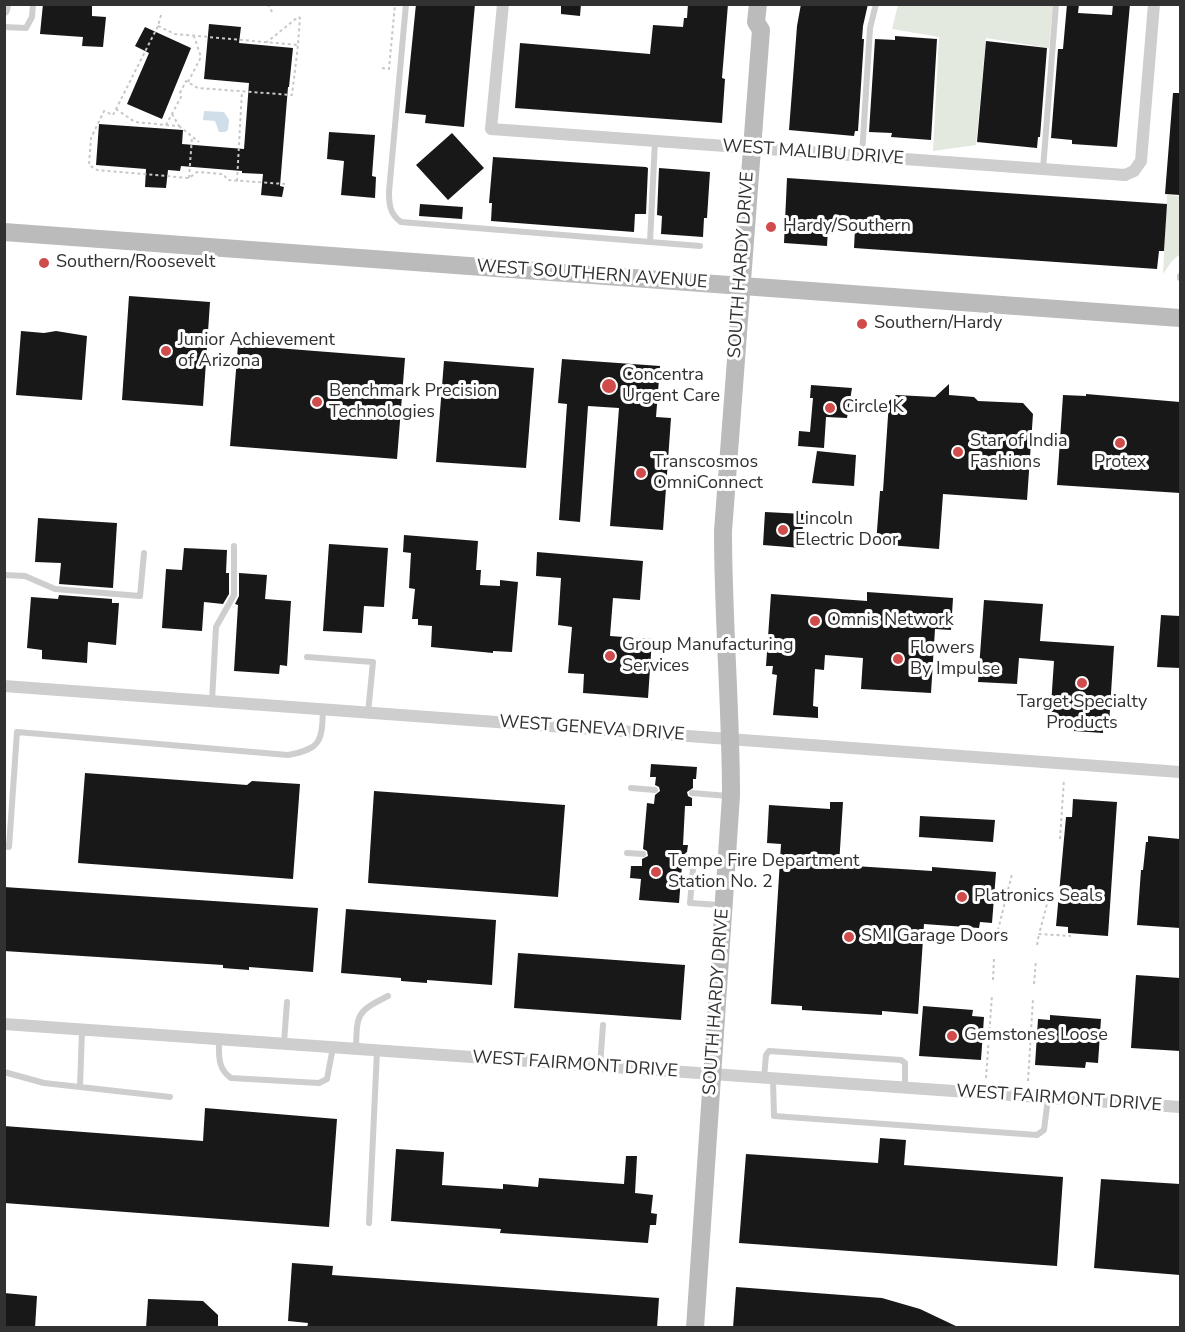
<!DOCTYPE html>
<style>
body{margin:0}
#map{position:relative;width:1185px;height:1332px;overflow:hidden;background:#fff;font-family:"Nunito Sans",sans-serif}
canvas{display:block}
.frame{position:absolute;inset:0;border:6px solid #313131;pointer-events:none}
</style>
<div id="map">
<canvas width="1185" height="1332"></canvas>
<div class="frame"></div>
</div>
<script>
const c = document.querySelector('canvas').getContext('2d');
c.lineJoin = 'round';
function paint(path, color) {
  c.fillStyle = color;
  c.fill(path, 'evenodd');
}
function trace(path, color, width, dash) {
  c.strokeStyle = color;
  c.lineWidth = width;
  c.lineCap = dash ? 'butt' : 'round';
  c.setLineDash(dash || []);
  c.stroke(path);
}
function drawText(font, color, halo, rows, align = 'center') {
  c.font = font + ' "Nunito Sans",sans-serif';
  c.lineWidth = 6;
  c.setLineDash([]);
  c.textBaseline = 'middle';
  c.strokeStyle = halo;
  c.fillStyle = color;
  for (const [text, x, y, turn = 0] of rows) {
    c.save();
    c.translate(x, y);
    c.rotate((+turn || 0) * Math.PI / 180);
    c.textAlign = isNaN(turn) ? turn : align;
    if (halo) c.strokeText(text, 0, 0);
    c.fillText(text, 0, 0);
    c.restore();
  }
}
paint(new Path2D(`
 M898,5H1053L1049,48L986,38L976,145L933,151L939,37L892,29Z
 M1167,195L1180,196V254L1172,261L1163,274Z`), '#e3e9de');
paint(new Path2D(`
 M204,111L224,112L229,120L228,130L225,132H219L215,121L203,120Z`), '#d0dee9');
paint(new Path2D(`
 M43,4H92V16L106,17L103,47L82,46L83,37L40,34Z
 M416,4H475L464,127L425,123L426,115L405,113Z
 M561,4H581L580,16L561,14Z
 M688,4H728L722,78L725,79L722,123L515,108L520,43L650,54L653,25L683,27L684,18H687Z
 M801,4L855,6V4H868L863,26L862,39H864L858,131H855L854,136L789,130L797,26Z
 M1067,4H1079L1078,13L1112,15L1113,4H1130L1117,147L1072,144V140L1051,138L1058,49H1063Z
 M209,24L241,27L239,43L293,48L289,87H288L280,186L284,187L282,197L261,195L263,174L242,173V171L181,166L180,171L168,170L166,188L145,187L146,169L96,165L99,124L183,130L182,144L244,149L249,83L204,79Z
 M145,27L191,48L162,119L127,104L149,53L135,46Z
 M895,36L937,39L931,140L891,137L892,133L869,132L875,39L895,40Z
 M986,41L1047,48L1040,137H1038L1037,148L977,142Z
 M1173,93H1180V195L1165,194Z
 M329,132L375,135L372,176L376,177L375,198L341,195L344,161L327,159Z
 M452,133L484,168L448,200L416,165Z
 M493,157L646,167L648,168L646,214H635L634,232L491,221L492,203H489Z
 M659,168L710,172L707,218H704L703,237L661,234L662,216L657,215Z
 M787,178L1167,204L1164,251H1159L1157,269L854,248L855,229H849L828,227L827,246L784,243Z
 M420,204L463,207L462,219L419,216Z
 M129,296L210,302L203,406L122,400Z
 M21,331L44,333L56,331L87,336L82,400L16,395Z
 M238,345L405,358L397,459L230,446Z
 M562,359L660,366L656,417L671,418L663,530L610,526L619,408L588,406L580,522L559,520L567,404L558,403Z
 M444,361L534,368L526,468L436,462Z
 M949,384V395L974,397L978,401L1023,403L1033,414L1027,500L943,494L939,549L876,544L880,491H883L889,401L896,395L935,397Z
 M811,385L852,388L847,418L826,417L824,448L798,446L799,431L810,432L813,398H810Z
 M1086,394L1180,402V493L1057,485L1063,395L1086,396Z
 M817,451L856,455L854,486L812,483Z
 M765,512L804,514L801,548L763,545Z
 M38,518L117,523L113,588L59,584L61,563L35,562Z
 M404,535L478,541L476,570H481L480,585L500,586V580L518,582L512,652L493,651V653L431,647L432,626L418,625V619H412L415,589L409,588L411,553L403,552Z
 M329,544L388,548L384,607L364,606L362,633L323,631Z
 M184,548L227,550L226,573H229V594L223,604L204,602L202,631L162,628L166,569L182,570Z
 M537,552L643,561L640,600L613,598L610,636L652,639L648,698L583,693L584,674L568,673L572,627L558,625L561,578L536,576Z
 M239,573L267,575L265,599L291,601L287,666L280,665L279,674L234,671L238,605L235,604L239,596Z
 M867,592L953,598L951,630L935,629L931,693L861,689L863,658L825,655L824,670L815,669L813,706L818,707V718L773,715L777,675L772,674L773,666H766L771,594L867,601Z
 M59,595L112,599V603H119L116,645L88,642L87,663L42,659V650L27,648L31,597L58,599Z
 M984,600L1043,604L1040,641L1114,646L1109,725L1103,724V733L1074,731V722L1050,720L1054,661L1019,658L1017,684L978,682Z
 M1161,615L1180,616V668L1157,667Z
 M651,764L697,767L696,779H693V788L687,792L688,796L692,798V806H685L683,845H688L687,852L682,856L683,860L686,862V867L682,866L679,903L639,900L641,879L630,878L631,866H642V859L648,856L647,851L643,849L647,803L654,804L655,795L660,791L659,787L655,785L656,777H650Z
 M85,773L247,785L252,781L300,784L293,879L78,863Z
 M374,791L565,805L558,897L368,883Z
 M1073,799L1117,802L1108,936L1068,933V927L1056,926L1066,817H1072Z
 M830,802H843L839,865L932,871V867L996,872L992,923L980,922L979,928L924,924L918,1014L882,1011V1015L802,1010V1006L771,1004L781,844L767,843L769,805L830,809Z
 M920,816L995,820L993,842L919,837Z
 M1148,836L1180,839V928L1137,925L1141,870H1143L1146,842H1148Z
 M4,887L318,908L313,972L249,967V970L223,968V965L4,951Z
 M346,909L496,920L492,985L427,980V983L401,981V978L341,973Z
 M518,953L685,965L681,1020L514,1008Z
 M1136,975L1180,978V1051L1131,1048Z
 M923,1006L973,1010L972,1016L984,1017L981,1060L919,1056Z
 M1050,1015L1101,1019L1098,1063L1086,1062L1085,1068L1035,1065L1038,1019L1050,1020Z
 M205,1108L337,1119L329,1227L4,1203V1126L203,1141Z
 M880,1138L906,1140L904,1165L1063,1177L1057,1266L739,1243L746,1154L878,1163Z
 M396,1149L444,1152L442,1185L503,1189V1184L538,1187L539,1178L624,1184L626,1156H637L635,1193L653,1195L651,1213L657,1214L656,1225H650L648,1243L500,1233L501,1229L391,1221Z
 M1101,1179L1180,1184V1275L1094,1268Z
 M292,1263L333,1266L332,1275L659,1298L657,1328H307L308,1323L288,1321Z
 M736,1287L882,1298L920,1309L960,1328H733Z
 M4,1293L37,1296L35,1328H4Z
 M148,1299L203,1301L218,1315V1328H146Z`), '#181818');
trace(new Path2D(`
 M268,4L272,12
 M161,15L158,26L113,115L104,111L91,138L89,165L97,170L189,178L197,172L223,174L228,180L285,184
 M158,26L175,34L298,45L300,18L298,17L267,42
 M382,68L389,69L395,4
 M188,82L201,57L194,36
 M116,109L135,122L166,125L181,97L180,93L186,81L198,88L292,95L298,45
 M166,125L179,126L172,114
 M179,126L199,142
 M189,178L192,137
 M237,181L242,91
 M1060,839L1064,779
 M1050,893L1039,934L1071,936
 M995,942L1012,874
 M1037,945L1039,934
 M993,980L994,957
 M1034,984L1036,960
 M986,1078L992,995
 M1028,1081L1033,999`), '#c8c8c8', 2, [3, 3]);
trace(new Path2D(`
 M406,4L389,192C389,205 390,214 401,222L700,246
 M4,27L26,28L32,17L33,4
 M862,155L870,28L876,4
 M1043,169L1056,4
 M650,242L655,141
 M1180,278V276
 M4,575L25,576L55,589L140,596L144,553
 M307,657L373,662L368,713
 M212,701L216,627L234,595V546
 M631,788L655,790
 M692,793L728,796
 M4,846L9,847L17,732L288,755C321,749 322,741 323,710
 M627,853L643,854
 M687,857L725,859
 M694,857L690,903L720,905
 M219,1039C219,1055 217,1068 231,1078L319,1083L327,1079L333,1047
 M284,1043L287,1002
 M356,1048C357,1014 356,1012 388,996
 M600,1066L603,1025
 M4,1072L44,1083L170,1097
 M764,1078L766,1055L769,1051L901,1060L905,1063V1087
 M773,1079L774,1116L1037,1135L1044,1130L1048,1098
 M80,1087L82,1030
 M369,1223L377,1051`), '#cecece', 6);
trace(new Path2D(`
 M503,4L491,129L1125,175L1134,171L1141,161L1154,4
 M4,10L5,4
 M4,686L1180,772
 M4,1024L1180,1107`), '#cecece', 12);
trace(new Path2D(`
 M4,232L1180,318
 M695,1328L731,796C731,708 723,620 723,531L761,30L756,22L758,4`), '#bbb', 18);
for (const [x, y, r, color] of [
 [771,227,6,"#d04c4c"],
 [44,263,6,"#d04c4c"],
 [862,324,6,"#d04c4c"],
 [166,351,6,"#d04c4c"],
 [609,386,8,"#d04c4c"],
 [317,402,6,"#d04c4c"],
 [830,408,6,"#d04c4c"],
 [1120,443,6,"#d04c4c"],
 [958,452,6,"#d04c4c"],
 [641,473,6,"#d04c4c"],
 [783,530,6,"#d04c4c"],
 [815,621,6,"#d04c4c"],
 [610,656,6,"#d04c4c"],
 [898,659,6,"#d04c4c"],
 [1082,683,6,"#d04c4c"],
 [656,872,6,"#d04c4c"],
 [962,897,6,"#d04c4c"],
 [849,937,6,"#d04c4c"],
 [952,1036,6,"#d04c4c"]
]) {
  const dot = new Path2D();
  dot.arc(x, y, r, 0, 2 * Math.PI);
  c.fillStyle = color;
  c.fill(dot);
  trace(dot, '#fff', 2);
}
drawText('18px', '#313131', '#fff', [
 ["WEST MALIBU DRIVE",813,153,4],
 ["SOUTH HARDY DRIVE",742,265,-86],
 ["WEST SOUTHERN AVENUE",592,275,4],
 ["WEST GENEVA DRIVE",592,729,4],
 ["SOUTH HARDY DRIVE",717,1002,-86],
 ["WEST FAIRMONT DRIVE",575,1065,4],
 ["WEST FAIRMONT DRIVE",1059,1099,4]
]);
drawText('18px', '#313131', '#fff', [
 ["Hardy/Southern",783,227],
 ["Southern/Roosevelt",56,263],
 ["Southern/Hardy",874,324],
 ["Junior Achievement",178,341],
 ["of Arizona",178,362],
 ["Concentra",622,376],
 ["Urgent Care",622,397],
 ["Benchmark Precision",329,392],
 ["Technologies",329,413],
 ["Circle K",842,408],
 ["Star of India",970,442],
 ["Fashions",970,463],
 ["Transcosmos",653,463],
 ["OmniConnect",653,484],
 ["Protex",1120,463,"center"],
 ["Lincoln",795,520],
 ["Electric Door",795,541],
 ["Omnis Network",827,621],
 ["Group Manufacturing",622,646],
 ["Services",622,667],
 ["Flowers",910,649],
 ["By Impulse",910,670],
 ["Target Specialty",1082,703,"center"],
 ["Products",1082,724,"center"],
 ["Tempe Fire Department",668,862],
 ["Station No. 2",668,883],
 ["Platronics Seals",974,897],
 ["SMI Garage Doors",861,937],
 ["Gemstones Loose",964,1036]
], 'left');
</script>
